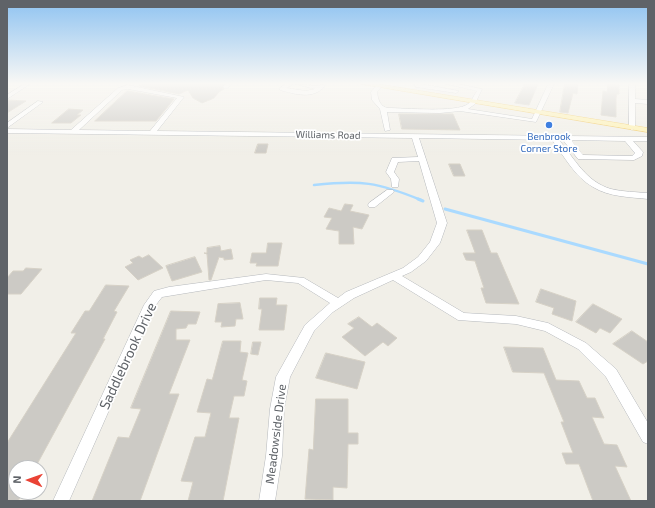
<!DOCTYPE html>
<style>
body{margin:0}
#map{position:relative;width:655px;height:508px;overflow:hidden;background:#f1efe8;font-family:"Exo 2",sans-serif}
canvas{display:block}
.frame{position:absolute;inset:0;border:8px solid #5f6368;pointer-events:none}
.north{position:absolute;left:8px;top:460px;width:40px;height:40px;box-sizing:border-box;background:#fff;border:1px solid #bfc1c3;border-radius:50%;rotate:272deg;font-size:11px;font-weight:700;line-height:16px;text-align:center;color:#5f6368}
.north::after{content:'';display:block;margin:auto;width:14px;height:18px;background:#ea4335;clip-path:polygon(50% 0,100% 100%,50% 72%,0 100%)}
</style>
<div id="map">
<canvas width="655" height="508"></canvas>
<div class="frame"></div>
<div class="north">N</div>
</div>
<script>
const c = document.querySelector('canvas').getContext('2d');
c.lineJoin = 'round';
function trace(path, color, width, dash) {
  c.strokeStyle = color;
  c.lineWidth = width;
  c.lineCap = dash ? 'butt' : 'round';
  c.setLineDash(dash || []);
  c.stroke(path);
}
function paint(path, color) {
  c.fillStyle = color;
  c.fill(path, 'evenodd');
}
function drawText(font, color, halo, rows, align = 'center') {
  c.font = font + ' "Exo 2",sans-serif';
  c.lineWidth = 3.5;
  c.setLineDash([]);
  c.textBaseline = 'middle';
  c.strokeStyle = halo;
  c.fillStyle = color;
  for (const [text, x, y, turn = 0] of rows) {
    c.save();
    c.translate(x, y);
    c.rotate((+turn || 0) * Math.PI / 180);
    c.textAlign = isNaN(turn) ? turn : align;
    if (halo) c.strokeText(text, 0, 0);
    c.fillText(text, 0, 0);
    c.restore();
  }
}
trace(new Path2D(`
 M314,185C361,180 377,182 421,200`), '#aadaff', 2.5);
trace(new Path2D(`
 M418,199L423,201
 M445,209L648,264`), '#aadaff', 3);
const building = new Path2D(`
 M142,84H224L222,87L224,89L219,92L214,98L202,103L193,98L188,90L179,94L139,86Z
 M525,84H538L529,105L515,103Z
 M565,84H578L577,94L573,93L568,113L560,112Z
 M608,84L619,85V94H617L616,98V117L601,115L603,91L607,92Z
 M127,91H128L174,99L156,121H95Z
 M7,100L26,101L7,113Z
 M69,109L83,110L77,115H81L71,123H52Z
 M399,114H453L460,130L402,129Z
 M258,144H268L266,153H255Z
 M449,164H460L465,176H454Z
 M345,204L353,205L350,211L369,215L362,229L353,227L354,244H339V231L326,229L332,218L324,217L329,208L341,211Z
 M467,230H482L491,253H497L519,304L486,303L481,288H484L475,261L466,260L463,253H475Z
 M268,243H282L278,266H256L257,263H250L252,253H266Z
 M220,246L221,251L231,249L233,259L224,260V258L219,257L211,280H209L207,254L204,253H207V248Z
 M149,255L163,268L138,280L125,267L133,263L130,260L139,256L142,258Z
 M195,257L202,272L172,281L166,266Z
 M26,268L42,269L21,294H7V278L13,271H23Z
 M106,285L129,286L114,311L117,312L103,339H105L35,468H16V492H23L18,501H7V443L76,333H71L85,311H89Z
 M541,289L576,301L572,321L552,314L554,308L536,302Z
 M260,298H277L276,305H287L284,330H259L262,309H259Z
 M240,303L243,319H236L235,326L221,327L222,322H215L218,304Z
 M593,304L622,319L610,333L600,328L596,333L576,322Z
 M171,311L200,312L196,324H188L186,328L176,329V340H190L169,394H179L140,501H92L118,437L129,438L141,409L131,408Z
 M359,317L372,327L377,323L397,338L388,346L383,342L365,356L342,337L354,328L348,324Z
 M632,331L648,342V361L643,364L613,344Z
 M223,341H241L240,352L248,353L242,380L247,381L244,396H234L229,418H239L223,501H188L193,482L181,481L195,437H205L211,413L197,412L207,379L212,380Z
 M253,342H261L258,355L251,354Z
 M504,347L543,348L556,380L579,381L587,398H595L604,418L592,417L604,444L617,445L627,467L615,466L631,501H593L579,464H566L562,453H573L561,422H564L544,373L513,372Z
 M326,353L365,362L357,389L316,378Z
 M316,399H348V433H358V444H348L347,488L333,487V500L305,499L309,449L313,450Z`);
paint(building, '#cccac5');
trace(building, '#d6d1c6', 1);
const minor = new Path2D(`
 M24,84H30L7,99V95Z
 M226,84H232L228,88H224L223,87Z
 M286,84H293L287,88L306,91L315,89L295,84L319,86L322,84L325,86C313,100 295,94 280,90V88Z
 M414,84H422L459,91L456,93L416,87Z
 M446,84H458L482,89L475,104L468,109L532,119L548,84H554L536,122L460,111L440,113L387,112L390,130L385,131L380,109L372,100L371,92L376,86L381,87L377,92C378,99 380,107 388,108C405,108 456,113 468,104C472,101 474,95 477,91Z
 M629,84H635V99L648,100V104L635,103V128L632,130L629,128Z
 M128,85L184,97L157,131L648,137V141H633L643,152L642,156L634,160L578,159L563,140H559C574,158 586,182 611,189C623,192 636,192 648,193V199C630,197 609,197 593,187C575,177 564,156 552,140L419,138L447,223L440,243L426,261L411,272L402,276L464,313L516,316L548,323L586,343L616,369L648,423V444L643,442L606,377L578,349L545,331L516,324L458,320L393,280L354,298L333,312L314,331L290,377L284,409L282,456L275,501H259L266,456L270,409L276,377L305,325L330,303L298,283L266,280L162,297L155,306L69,501H53L144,305L154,291L169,287L266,274L304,278L338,298L346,292L403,268L418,257L430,242L437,223L419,161L398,162L394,172L399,179L398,187H392L391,179L386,172L392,158L418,157L412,138L7,133V129L71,130L118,88ZM128,89L177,98L150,131L79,130L122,90ZM571,140L625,141L635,153L632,156L583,155Z
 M38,101L43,102L7,128V123Z
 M387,190H393L394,192L375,207H369L368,205L369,203Z`);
const major = new Path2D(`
 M361,84H378L648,128V132Z`);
trace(minor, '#b5b8bc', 1);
trace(major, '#f2c960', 1);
paint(minor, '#fff');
paint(major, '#fff2af');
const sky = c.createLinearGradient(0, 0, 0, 155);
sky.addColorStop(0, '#8fc3f1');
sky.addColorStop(0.54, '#f9f8f5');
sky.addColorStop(1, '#f9f8f500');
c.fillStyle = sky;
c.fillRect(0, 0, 655, 155);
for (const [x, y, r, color] of [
 [549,125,4,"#3f7fe0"]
]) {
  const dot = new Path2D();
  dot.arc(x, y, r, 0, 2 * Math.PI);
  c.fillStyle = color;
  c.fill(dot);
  trace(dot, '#fff', 1.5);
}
drawText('10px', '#5f6368', '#fff', [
 ["Williams Road",328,135,1]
]);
drawText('10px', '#366cbe', '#fff', [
 ["Benbrook",549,137],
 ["Corner Store",549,149]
]);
drawText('12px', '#5f6368', '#fff', [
 ["Meadowside Drive",276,434,-83]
]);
drawText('14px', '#5f6368', '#fff', [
 ["Saddlebrook Drive",128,356,-65]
]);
</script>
